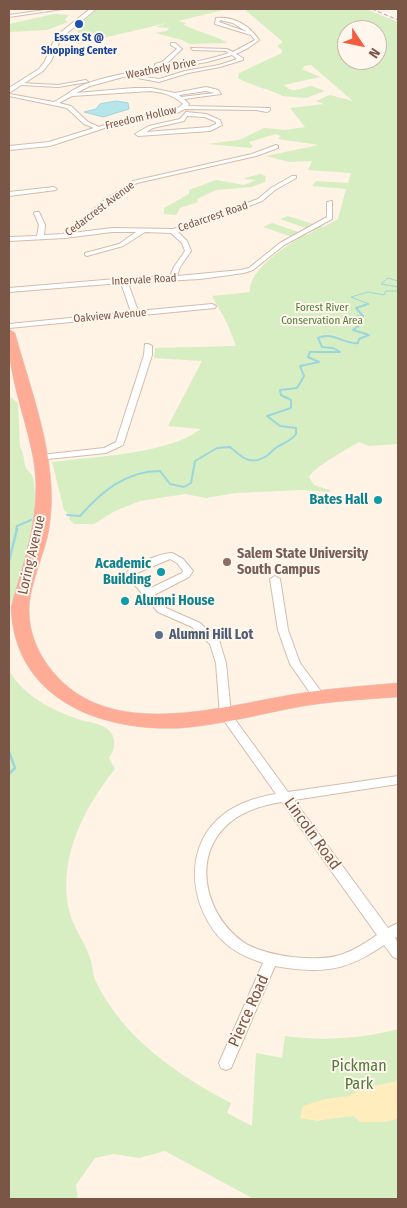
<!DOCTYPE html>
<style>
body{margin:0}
#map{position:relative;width:407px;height:1208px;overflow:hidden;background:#fef3e5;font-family:"Fira Sans Condensed",sans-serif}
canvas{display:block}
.frame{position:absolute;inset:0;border:10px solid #7a5647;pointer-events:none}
.north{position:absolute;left:337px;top:20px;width:50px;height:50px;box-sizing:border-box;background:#fff7ed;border:1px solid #cab7ab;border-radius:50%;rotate:124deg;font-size:14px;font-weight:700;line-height:20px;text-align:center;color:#7a5647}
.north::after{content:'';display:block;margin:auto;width:18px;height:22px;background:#f35d3f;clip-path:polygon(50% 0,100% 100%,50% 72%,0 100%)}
</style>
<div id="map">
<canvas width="407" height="1208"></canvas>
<div class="frame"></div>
<div class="north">N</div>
</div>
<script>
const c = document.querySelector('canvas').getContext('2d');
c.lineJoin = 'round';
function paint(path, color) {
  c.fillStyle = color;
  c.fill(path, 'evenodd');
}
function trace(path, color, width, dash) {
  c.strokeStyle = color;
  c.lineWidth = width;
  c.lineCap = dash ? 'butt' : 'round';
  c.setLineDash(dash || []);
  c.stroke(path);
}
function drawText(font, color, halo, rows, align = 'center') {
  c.font = font + ' "Fira Sans Condensed",sans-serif';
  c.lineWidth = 4;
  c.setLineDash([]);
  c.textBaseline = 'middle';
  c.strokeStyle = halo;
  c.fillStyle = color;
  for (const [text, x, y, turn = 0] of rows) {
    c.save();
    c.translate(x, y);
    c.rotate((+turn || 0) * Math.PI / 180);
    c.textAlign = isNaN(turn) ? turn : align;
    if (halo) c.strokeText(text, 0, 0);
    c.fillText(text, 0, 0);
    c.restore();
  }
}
paint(new Path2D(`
 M98,9H228L178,21L186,23L184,25C199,32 214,35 228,43L190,44L182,40L155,33L167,31L169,28L156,27L167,23L77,44L78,25Z
 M244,9H366L398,22V444L369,446L359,442C347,449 314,467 309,477L314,485L330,490V492L301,490L235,493L206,498L185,494L140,501L115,511L94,524H74L69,519L70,516L64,510L52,462C95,456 166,455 201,429L168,426L202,361L154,358L155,348L236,346L227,323L212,296L250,292C248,271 283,248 298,239L263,227L272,223L307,235L314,231L280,219L288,216L323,227L338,219L346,189L312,186L316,181L348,183L351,173L308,170L312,161L289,162L266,156L319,145L278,139L281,136L276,134L249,142L253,146L251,148L207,144L239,140L264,128L285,130L305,127L290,108L324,104L316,101L330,95L353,101L311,65L305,66L302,69L320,77L284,85C293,95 302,87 312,86L325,91L306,98L282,96C280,93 247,84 238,78L239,73L282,53V50L277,46L283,42ZM347,30H377V60H347Z
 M54,14L69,15L65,20L68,22L47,30L9,32V24Z
 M260,174L266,176L265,182L251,187L216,190L197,199L198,202L180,208L176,215L164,214V208L189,194V190L216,180L244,185L256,180L244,179L245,178Z
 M9,396L18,403L20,447C25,454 23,461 26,468C28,472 32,473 33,478C40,506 28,583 9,605Z
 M9,670C23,696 52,710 80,720C88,722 99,723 106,728C117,735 116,749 109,758L115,769C82,810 54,866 72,920C77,933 86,945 90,958C93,965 92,973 95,980C121,1036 178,1076 231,1103L227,1113L252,1126L256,1053L282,1058L285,1036C323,1041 361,1039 398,1029V1107L329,1115L313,1122L335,1117L354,1116L361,1122H386L398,1118V1199H254L165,1151L139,1158L114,1154L95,1158L76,1185L78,1199H9Z`), '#d6eec2');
paint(new Path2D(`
 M398,1081V1118L386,1122H360L354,1116C336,1117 318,1123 300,1118L303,1106L325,1099L349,1096L363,1088Z`), '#ffedbe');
const water = new Path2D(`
 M117,101L128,103L129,109L103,117L84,112L96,109L100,104Z`);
paint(water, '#b7e6ea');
trace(water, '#9cd6dd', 1);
trace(new Path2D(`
 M398,281L388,278L381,284L398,287
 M366,305L369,304L351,297L368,292L384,295L386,291H398`), '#9cd6dd', 1);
trace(new Path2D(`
 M67,515L80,516C102,491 126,471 160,471L170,484L184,487L191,483L195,461L217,448L230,447C241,456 249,466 265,457C269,455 272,450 277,447C284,443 291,441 296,434V428L280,426L267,416L291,408V400L281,395L280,390L297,388L304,376L300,366L319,362L308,357L310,352H340L333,348L322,347L318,338C334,331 344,345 358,343L359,339L369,335L353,330L361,324L347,318L363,316L356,308L368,304
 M16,530L17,526L31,520`), '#9cd6dd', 2);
trace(new Path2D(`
 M9,561L17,529
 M9,752L15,768L9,774`), '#9cd6dd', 2.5);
const street = new Path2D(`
 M53,9H62L9,17V15Z
 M216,18C234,16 250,26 259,40L248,48L236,54L243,58V60L220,67L188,73L159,82L127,76L90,86L76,93L134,88H151L175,93L206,87L218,90L221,94L184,99L189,104L188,106L270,108V110L267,112L256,110L185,109L177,113L120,123L50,146L9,150V146L49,142L94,128L84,124L67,108L9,96V94L54,102C64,97 73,89 83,85C131,67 182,69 229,53L226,51L193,50L191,48L227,49L233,52L255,40L251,35L215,24ZM220,20L233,23L247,32L219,22ZM232,55L237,59L219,65L185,71L159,79L131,75L207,62ZM151,91C164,93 174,95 183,104L175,110L119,120L99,127L88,122L71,106L59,103L72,96ZM206,91L215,93L181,97L179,95Z
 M171,43H175L182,49L166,64L155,66V64L162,62L177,49L171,45Z
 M86,80L88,82L58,87L21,85L19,84L21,83L58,85Z
 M186,112L206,114L220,120L222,125L210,131L138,136L135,134L149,126L180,119ZM187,116L205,117L216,122V124L209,127L146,132L153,128L184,121Z
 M276,145L278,146V148L256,156L137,183L110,201L72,233L112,228L173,229L185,226L258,199L271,188L292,176H296V178L275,190L262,201L189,229L178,232L187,241L191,251L180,267L177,276L241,270L249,268L280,243L327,217V202L332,201V219L284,245L253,270L244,273L200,279L128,283L138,311L212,304L216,306L215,308L9,328V324L131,312L121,283L9,292V288L116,279L170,276L174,267L185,251L182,243L171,233L145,232L123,246L87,256L85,255V253L119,244L136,232H112L65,238L9,241V237L37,236L39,225L34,213L35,212H39L45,225L44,235L63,234L106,199L133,181L252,154Z
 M54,187L57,189L56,190L9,196V192Z
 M145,344H148L152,346V355L123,445L106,453L38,460L37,458L38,456L41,455L104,448L116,442L144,355Z
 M172,553L183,559L193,571L189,577L154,595L166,608L200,623L219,640L226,663L231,714L288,792L398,776V784L294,800L388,928L398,923V936L395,938L398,943V959L393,957L384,945C345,972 321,974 275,966L231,1068L226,1070L221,1068L219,1063L263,963C248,958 234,952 223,941C191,909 183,853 217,820C232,805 256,797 276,794L220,715L216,663L210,644L192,627L158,612L128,577L127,572C134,564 161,553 172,553ZM170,559L177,563L183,571L182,573L149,589L138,576L137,573ZM282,802L377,935C345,957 331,961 292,957C277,955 262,952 248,945C209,922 190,863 224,828C239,812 262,805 282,802Z
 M275,576L280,579L288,630L300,663L323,694L324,697L323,700H315L290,664L278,630L270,579Z`);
const secondary = new Path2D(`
 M90,9H96L61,38L51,61L43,71L9,93V88L39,69L45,61L56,36Z`);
const highway = new Path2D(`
 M9,329L15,333C32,395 60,464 49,529C45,553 29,586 29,610C29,633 38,654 53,672C111,742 221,706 296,694C330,688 364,686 398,683V697C367,699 335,701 304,706C263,713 222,725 181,728C100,732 14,699 11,607C25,558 43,508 33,457C25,414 6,372 9,329Z`);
trace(street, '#d4bcac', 2);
trace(secondary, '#d7bba9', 2);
trace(highway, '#dcd3cf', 1);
paint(street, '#fff');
paint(secondary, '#fff');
paint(highway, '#feac96');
trace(new Path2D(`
 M372,9L398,20`), '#b5a2ca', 1, [4, 2.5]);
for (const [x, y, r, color] of [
 [79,24,5,"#1a4fb4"],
 [378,500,5,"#0f9aa8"],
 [227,562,5,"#8d6e63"],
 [161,572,5,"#0f9aa8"],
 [125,601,5,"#0f9aa8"],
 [159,635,5,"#5c6f8a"]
]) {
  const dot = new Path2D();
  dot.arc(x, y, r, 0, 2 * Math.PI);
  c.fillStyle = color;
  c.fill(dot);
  trace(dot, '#fff7ed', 2);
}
drawText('bold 11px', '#164399', '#fff7ed', [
 ["Essex St @",79,38],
 ["Shopping Center",79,51]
]);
drawText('11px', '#7a5647', '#fff7ed', [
 ["Weatherly Drive",161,69,-11],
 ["Freedom Hollow",141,118,-13],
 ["Cedarcrest Avenue",100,209,-37],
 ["Cedarcrest Road",213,217,-19],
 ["Intervale Road",144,280,-3],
 ["Oakview Avenue",110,316,-5]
]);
drawText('11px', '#527b3c', '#fff7ed', [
 ["Forest River",322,308],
 ["Conservation Area",322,321]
]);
drawText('bold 14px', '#0d838f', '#fff7ed', [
 ["Bates Hall",368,500],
 ["Academic",151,564],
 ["Building",151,580],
 ["Alumni House",135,601,"left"]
], 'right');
drawText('bold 14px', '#785e54', '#fff7ed', [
 ["Salem State University",237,554],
 ["South Campus",237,570]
], 'left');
drawText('14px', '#7a5647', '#fff7ed', [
 ["Loring Avenue",32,555,-77]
]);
drawText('bold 14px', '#4e5e75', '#fff7ed', [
 ["Alumni Hill Lot",169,635]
], 'left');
drawText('16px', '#7a5647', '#fff7ed', [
 ["Lincoln Road",312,834,54],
 ["Pierce Road",249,1011,-66]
]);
drawText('16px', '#527b3c', '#fff7ed', [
 ["Pickman",359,1067],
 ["Park",359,1085]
]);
</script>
